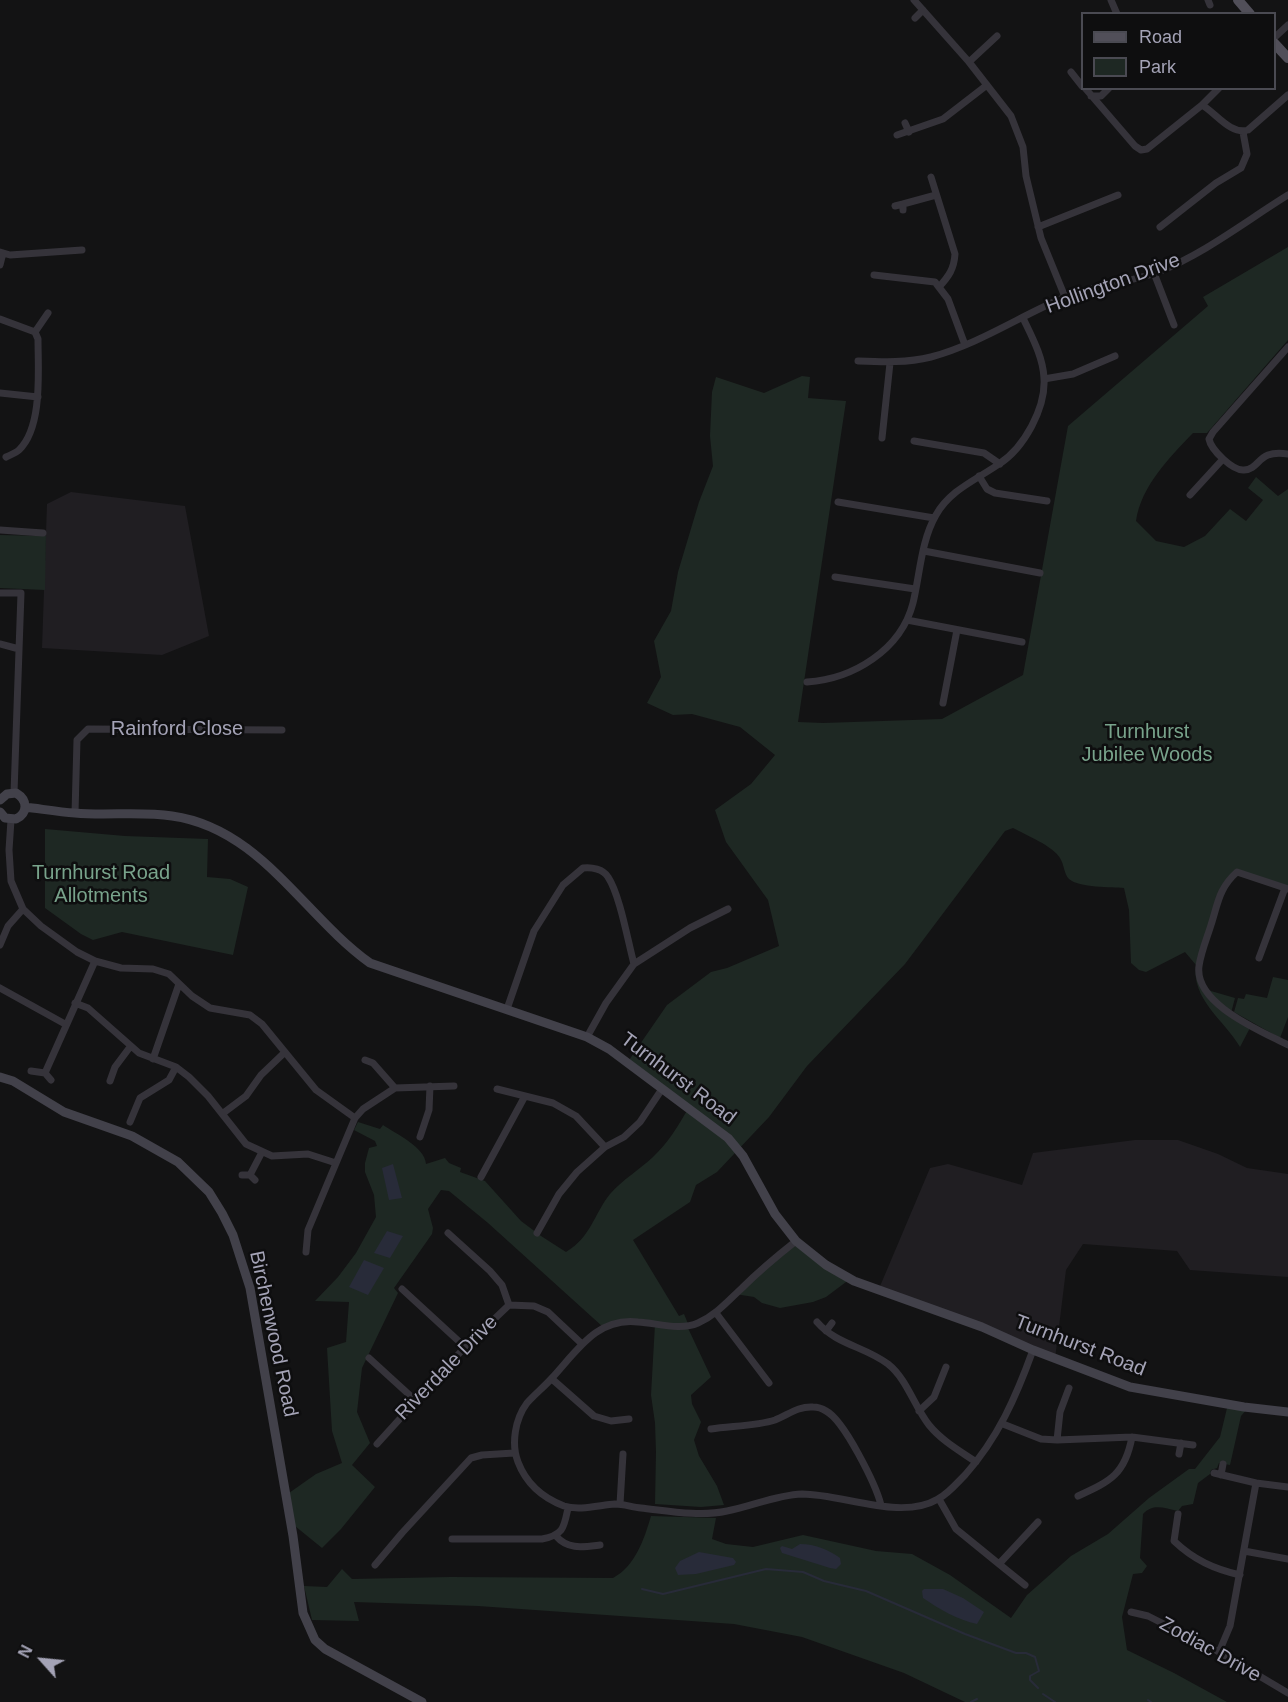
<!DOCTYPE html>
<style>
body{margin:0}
#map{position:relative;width:1288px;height:1702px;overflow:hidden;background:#131314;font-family:Arial,sans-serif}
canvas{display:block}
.legend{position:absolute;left:1081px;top:12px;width:195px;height:78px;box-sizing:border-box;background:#0e0e0f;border:2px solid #4a4a52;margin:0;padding:8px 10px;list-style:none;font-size:18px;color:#a4a3b6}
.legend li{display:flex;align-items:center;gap:12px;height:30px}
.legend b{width:30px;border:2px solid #4a4a52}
.north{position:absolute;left:12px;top:1630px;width:60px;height:60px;-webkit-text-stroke:4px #0e0e0f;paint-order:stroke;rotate:297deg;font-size:16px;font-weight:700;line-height:24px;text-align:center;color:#a4a3b6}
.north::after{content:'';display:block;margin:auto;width:21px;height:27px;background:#a4a3b6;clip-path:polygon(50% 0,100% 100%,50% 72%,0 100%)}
</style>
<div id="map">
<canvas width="1288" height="1702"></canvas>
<ul class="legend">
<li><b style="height:8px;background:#514f59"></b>Road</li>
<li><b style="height:16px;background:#1e2823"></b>Park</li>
</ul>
<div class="north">N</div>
</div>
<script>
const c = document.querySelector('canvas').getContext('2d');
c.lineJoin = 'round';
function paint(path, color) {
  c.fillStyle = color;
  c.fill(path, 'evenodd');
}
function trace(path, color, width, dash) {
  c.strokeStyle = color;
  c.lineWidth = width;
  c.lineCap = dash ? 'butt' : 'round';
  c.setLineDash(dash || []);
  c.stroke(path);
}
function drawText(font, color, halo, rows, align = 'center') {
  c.font = font + ' Arial,sans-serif';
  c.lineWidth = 5;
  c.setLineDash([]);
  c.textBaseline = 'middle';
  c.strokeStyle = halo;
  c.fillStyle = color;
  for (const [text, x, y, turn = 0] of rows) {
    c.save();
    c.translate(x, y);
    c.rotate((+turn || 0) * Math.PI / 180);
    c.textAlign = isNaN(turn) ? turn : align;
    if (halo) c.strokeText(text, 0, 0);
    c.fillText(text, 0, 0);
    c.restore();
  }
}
paint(new Path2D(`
 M71,492L185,506L209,636L162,655L42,648L47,504Z
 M1135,1140H1178L1218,1154L1247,1168L1288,1174V1277L1190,1270L1177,1251L1083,1244L1066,1270L1055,1359L878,1291L930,1168L948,1164L1022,1185L1033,1153Z`), '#201e22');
paint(new Path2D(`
 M1288,247V340L1207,433H1193C1170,457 1141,486 1136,521L1156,541L1184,547L1205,536L1230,509L1246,521L1263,500L1248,488L1256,477L1278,496L1288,489V889L1237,873L1224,883L1199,966L1203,986L1211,991L1235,998L1231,1013L1251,1026L1240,1047C1224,1020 1191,999 1196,965L1185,952L1146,972L1139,970L1131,963L1129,910L1124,888C1112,887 1079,888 1069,879C1064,874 1064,864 1060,858C1053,846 1026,835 1013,828L1005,831L905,964L807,1066L769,1117L717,1172L696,1185L690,1202L633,1240L679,1316L684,1314L689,1326H687L711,1377L691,1395L692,1404L701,1422L694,1440L699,1456L717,1486L724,1505L701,1507L655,1504L656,1452L655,1423L651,1395L655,1324L636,1321L603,1327L488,1223L449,1191L441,1190L428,1209L433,1228L432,1234L394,1288L398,1293L362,1368L357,1412L370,1443L352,1465L375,1487L341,1529L322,1548L295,1526L289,1493L316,1474L342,1463L332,1431L327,1348L346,1342L349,1302L315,1301L338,1277L356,1253L376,1217L374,1195L365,1172V1163L369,1148L377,1146L375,1141L354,1130L358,1122L380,1129L383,1125C396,1134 425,1147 426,1164L445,1158L449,1163L461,1168L460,1172L485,1181L521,1221L541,1236L566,1252C591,1237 594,1214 610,1194C622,1180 639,1170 653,1157C668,1143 678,1126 688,1109L627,1063L667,1005L711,972L727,968L779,946L768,900L726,842L715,810L751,784L775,755L740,727L692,714L673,715L647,703L661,677L654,641L671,611L678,572L699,502L713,466L710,436L712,392L716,377L764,393L802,376L810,377L808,398L846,401L798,722L823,723L942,719L1023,675L1068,426L1208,306L1203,297Z
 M0,535L46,536L45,590L0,588Z
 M45,829L125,836L208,839L207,877L230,879L248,887L233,955L122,932L93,940L81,934L45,908Z
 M1273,977L1288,980V1017L1280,1038L1234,1012L1238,998L1244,999L1246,994L1267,998Z
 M796,1241L850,1279L826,1297L813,1302L780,1308L762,1303L754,1297L735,1294Z
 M1228,1404L1248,1408L1241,1416L1230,1465L1219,1463L1217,1468L1211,1470L1210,1474L1198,1483L1193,1504L1182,1506L1178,1511C1164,1508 1153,1503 1143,1514L1140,1558L1147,1566L1142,1573L1133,1574L1122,1617L1127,1650L1174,1673L1227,1702H965L904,1673L802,1637L734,1624L478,1606L354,1602L359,1621L312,1620L304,1586L327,1587L342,1569L352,1579L451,1577L613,1578C635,1566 644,1540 651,1516L716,1518L712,1539L726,1544L753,1547L803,1535L876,1551L912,1554L950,1575L1011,1618L1027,1595L1071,1556L1108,1534L1149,1498L1189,1469H1195L1220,1437Z`), '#1e2823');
paint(new Path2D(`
 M393,1164L402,1198L389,1200L382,1168Z
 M387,1231L403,1236L390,1258L374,1253Z
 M364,1260L384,1268L368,1295L349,1287Z
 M800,1544C815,1544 829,1550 840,1558L841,1564L836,1569L830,1568L782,1553L780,1548L782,1546L792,1549Z
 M699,1552L733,1558L736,1562L734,1565L696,1574L678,1575L675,1568L680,1561Z
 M924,1589H943L963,1598L984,1612L977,1624C958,1620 939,1609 923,1598L922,1591Z`), '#282b39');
trace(new Path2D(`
 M642,1589L663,1594L766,1569L803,1572L824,1581L866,1591L965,1634L1016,1653H1026L1035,1657L1039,1671L1030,1676V1680L1038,1688
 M1043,1694L1055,1702
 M1148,1700L1151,1702
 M971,1702L977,1699`), '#282b39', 2);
trace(new Path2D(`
 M914,0L969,62L1011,116L1023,147L1026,176L1041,238L1065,297
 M1111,0L1117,14
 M1208,0L1210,5
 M915,18L923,10
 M1274,38L1288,25
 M969,62L997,36
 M1071,72L1082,86
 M1085,88L1135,146L1141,150L1147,149L1202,105C1216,113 1230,135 1248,130L1288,95
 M1091,96H1101L1109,88
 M1202,105L1219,88
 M905,123L909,132
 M897,135L943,119L987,85
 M931,177L955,254C954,269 949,276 939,287
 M903,204L936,195
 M895,206L903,204V210
 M1038,227L1118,195
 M1160,227L1216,183L1241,168L1247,154L1243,132
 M0,252L10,255L82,250
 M0,265L3,253
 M1154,273L1174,325
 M874,275L935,282L948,299L965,345
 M0,319L35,332L38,339C38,370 43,427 19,450C16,453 10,455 6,457
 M35,332L48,313
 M1288,347L1213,432L1209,439C1211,450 1233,471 1244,470C1261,469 1257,449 1288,454
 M858,361C883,362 907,363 931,357C979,344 1020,316 1065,297C1095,285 1128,283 1158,272C1204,254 1246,221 1288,195
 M1044,379L1073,374L1115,356
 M0,393L38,397
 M882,438L890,363
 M914,441L984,453L1000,464
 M979,476L987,489L995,493L1047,501
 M1190,495L1223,459
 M838,502L934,518
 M0,530L43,533
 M924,551L1040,573
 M835,577L915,589
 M0,593H21L14,793
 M907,620L1022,642
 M0,644L19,649
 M807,682C853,679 901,650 913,603C920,574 921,541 936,515C950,490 976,480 999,464C1024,448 1046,408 1044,378C1043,357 1032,337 1023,318
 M943,703L957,630
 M75,813L77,740L88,729L282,730
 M11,820L9,850L11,881L23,909L41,926L77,952L95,961L121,968L153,969L169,974L192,996L210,1008L250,1015L262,1024L316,1090L355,1118
 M1288,889L1237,872C1219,888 1218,903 1211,925C1207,938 1201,952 1199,966C1194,1004 1261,1031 1288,1045
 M0,945L8,926L23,909
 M1259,958L1285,888
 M0,988L65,1024
 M75,1003L88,1008L139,1053L176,1067L189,1077L208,1096L246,1144L272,1156L308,1154L336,1163
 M507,1009L534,931L563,885L583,868C592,867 603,869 608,877C620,895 628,942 634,964
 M587,1037L606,1003L634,964L690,928L728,909
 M153,1059L179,984
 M365,1060L373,1063L395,1088
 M31,1071L45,1073L51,1080
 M45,1073L95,961
 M110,1081L115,1067L130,1047
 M497,1089L553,1103L576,1116L605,1147
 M222,1114L246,1096L261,1075L284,1053
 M130,1122L140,1098L169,1080L176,1067
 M420,1137L429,1110L430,1086
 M242,1175H250L255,1180
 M250,1175L262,1152
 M481,1177L525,1096
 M448,1233L490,1271L502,1285L509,1305
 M537,1233L559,1194L577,1172L605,1147L624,1137L640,1122L662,1089
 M796,1241C777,1256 759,1271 742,1288C728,1301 716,1315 698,1323C680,1331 657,1323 638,1322C597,1317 577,1351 552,1378C544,1387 535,1394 527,1403C515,1419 511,1444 518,1462C526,1483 543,1498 564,1506C579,1511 600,1505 615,1504C623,1504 632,1507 641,1508C668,1511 700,1517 727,1511C753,1506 776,1495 802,1494C843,1494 901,1521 938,1499C948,1494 957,1483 965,1475C998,1438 1016,1397 1033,1350
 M306,1252L308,1230L355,1118L363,1109L395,1088L454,1086
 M402,1289L465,1347
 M716,1313L769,1383
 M817,1322C837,1345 864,1346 888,1364C907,1379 914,1406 929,1425C942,1441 960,1451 976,1462
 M826,1331L832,1323
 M369,1358L415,1400
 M552,1379L594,1416L611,1421L629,1419
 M919,1411L934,1397L946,1367
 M1003,1424L1041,1439L1057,1440L1132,1437L1193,1445
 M711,1429C730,1426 757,1426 775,1420C788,1415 798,1406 813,1407C817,1407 823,1409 826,1411C844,1420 876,1485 881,1505
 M1057,1440L1060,1412L1069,1388
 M377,1444L465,1347L509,1305L534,1306L548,1312L582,1344
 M1179,1454L1181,1443
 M1214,1473L1256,1483
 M1221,1475L1223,1464
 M1078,1496C1111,1481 1125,1474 1132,1437
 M939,1499L956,1529L999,1564L1038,1522
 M620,1504L623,1454
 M1178,1514L1174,1541C1194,1560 1214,1569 1240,1575
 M556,1536C568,1550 583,1547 600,1545
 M452,1539H542C564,1535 564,1527 568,1508
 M1244,1551L1288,1559
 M999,1564L1025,1585
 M375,1565L402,1533L471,1458L482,1455L514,1453
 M1131,1612L1148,1616L1219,1652L1288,1693
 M1219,1652L1230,1626L1256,1483L1288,1487`), '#35333a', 7);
trace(new Path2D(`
 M0,800L7,794L16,793C28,800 28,813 16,819L5,818L0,812
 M25,807C42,809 59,812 75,813C107,816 140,811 172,816C260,828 304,916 370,963L587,1037L609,1049L728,1138L743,1156L775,1214L796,1241L826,1265L854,1281L982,1327L1033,1350L1130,1387L1244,1407L1288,1412
 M0,1077L13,1081L64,1112L132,1136L178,1162L209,1192L222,1213L233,1235L250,1288L293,1536L303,1613L315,1640L325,1649L422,1702`), '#42414a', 9);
trace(new Path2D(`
 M1238,0L1250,14
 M1274,43L1288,58`), '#514f59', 10);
drawText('20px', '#a4a3b6', '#0e0e0f', [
 ["Hollington Drive",1113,284,-20],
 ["Rainford Close",177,729],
 ["Turnhurst Road",678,1079,37],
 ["Birchenwood Road",273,1334,78],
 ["Turnhurst Road",1080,1346,21],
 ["Riverdale Drive",447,1368,-46],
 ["Zodiac Drive",1210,1650,29]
]);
drawText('20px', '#78a38b', '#0e0e0f', [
 ["Turnhurst",1147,732],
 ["Jubilee Woods",1147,755],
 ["Turnhurst Road",101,873],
 ["Allotments",101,896]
]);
</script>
